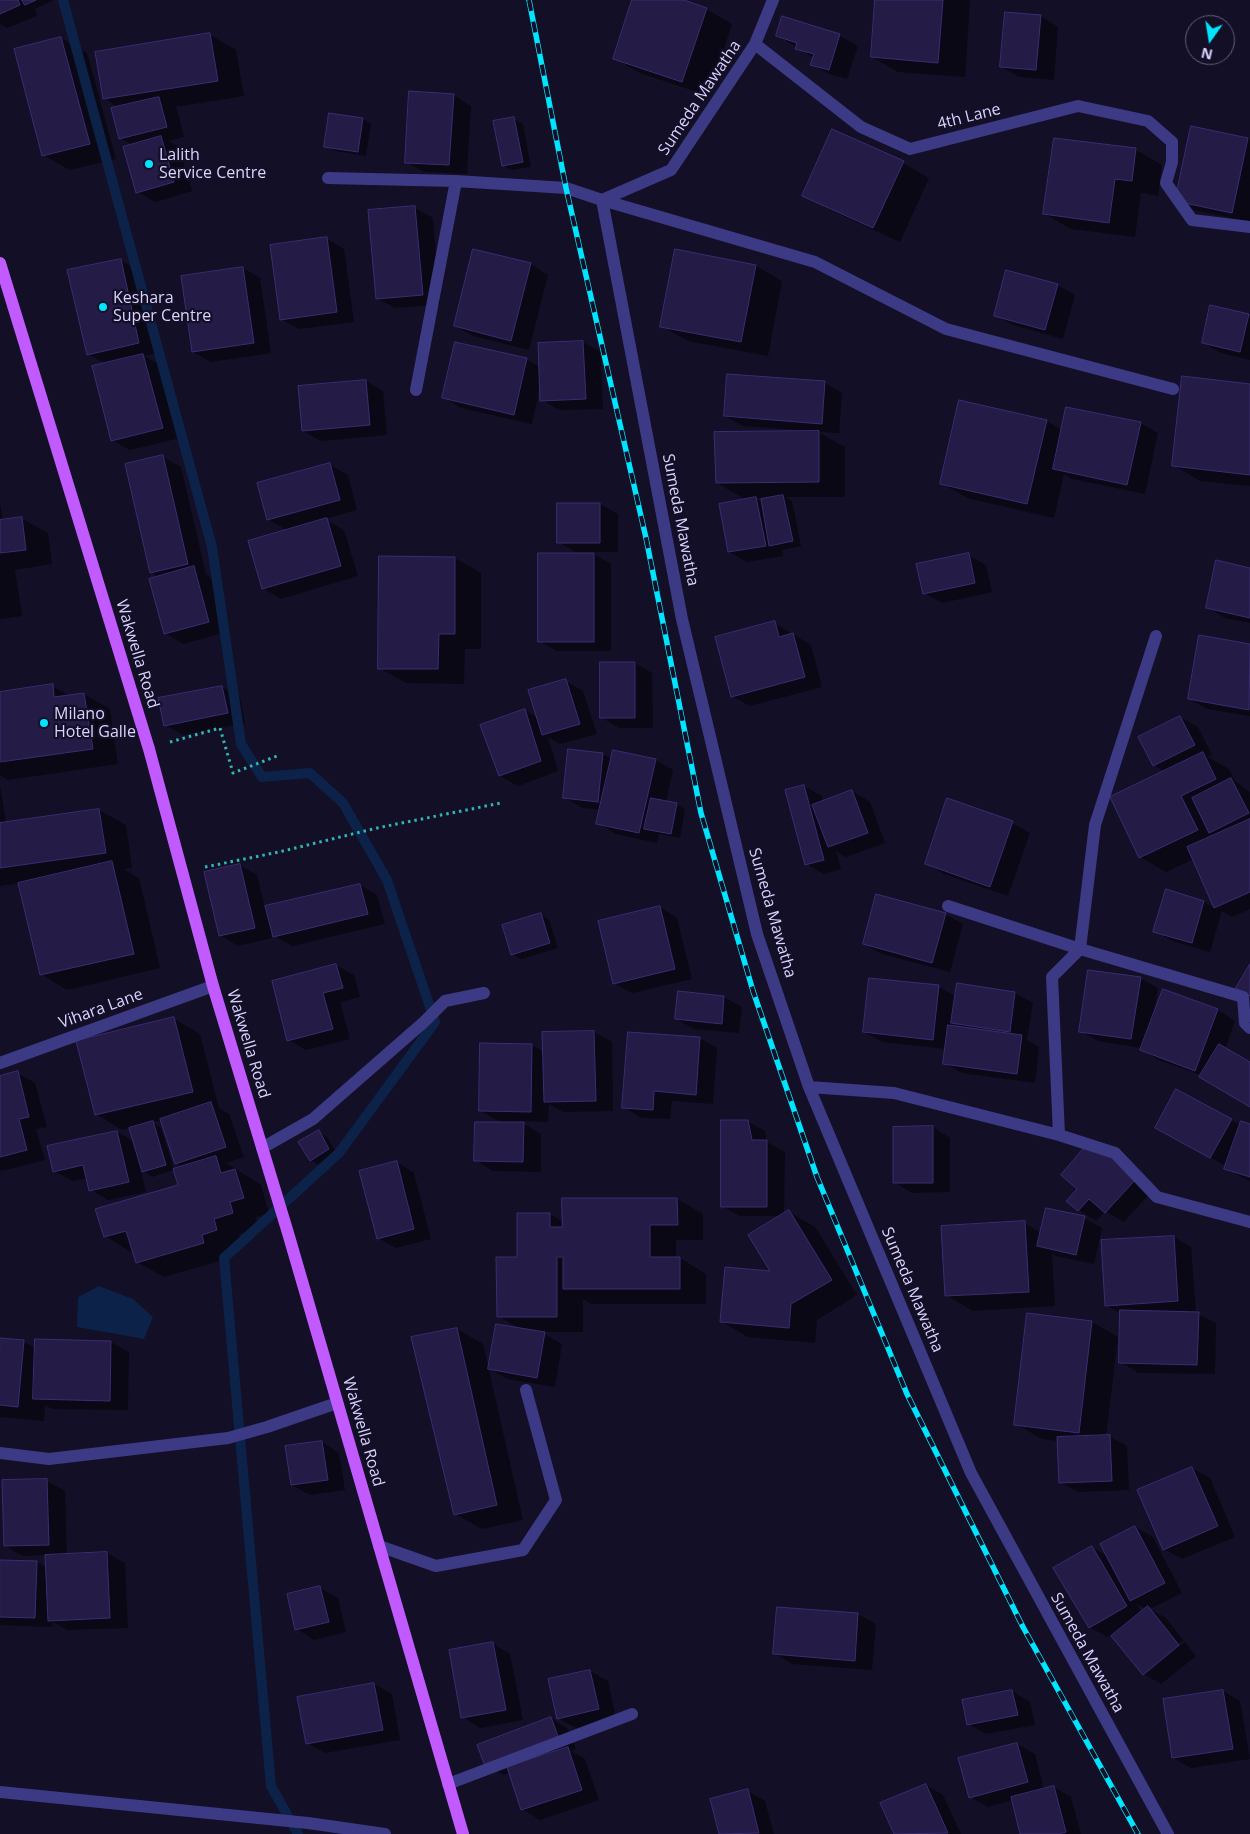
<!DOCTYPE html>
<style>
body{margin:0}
#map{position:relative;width:1250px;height:1834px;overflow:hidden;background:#130f26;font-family:"Open Sans",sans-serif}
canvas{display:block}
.north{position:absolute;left:1185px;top:15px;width:50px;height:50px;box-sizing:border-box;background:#130f26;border:1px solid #625e7d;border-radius:50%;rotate:193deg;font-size:14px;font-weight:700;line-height:20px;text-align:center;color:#d9d4ff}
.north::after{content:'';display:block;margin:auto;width:18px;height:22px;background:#00e5ff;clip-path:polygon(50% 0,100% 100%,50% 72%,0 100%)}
</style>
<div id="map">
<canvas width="1250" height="1834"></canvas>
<div class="north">N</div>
</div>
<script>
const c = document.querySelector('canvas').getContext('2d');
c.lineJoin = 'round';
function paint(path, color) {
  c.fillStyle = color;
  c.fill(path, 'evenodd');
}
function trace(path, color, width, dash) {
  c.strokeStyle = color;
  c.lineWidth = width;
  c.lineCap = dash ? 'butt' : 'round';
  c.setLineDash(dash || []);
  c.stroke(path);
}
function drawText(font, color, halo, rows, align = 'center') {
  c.font = font + ' "Open Sans",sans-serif';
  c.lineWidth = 4.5;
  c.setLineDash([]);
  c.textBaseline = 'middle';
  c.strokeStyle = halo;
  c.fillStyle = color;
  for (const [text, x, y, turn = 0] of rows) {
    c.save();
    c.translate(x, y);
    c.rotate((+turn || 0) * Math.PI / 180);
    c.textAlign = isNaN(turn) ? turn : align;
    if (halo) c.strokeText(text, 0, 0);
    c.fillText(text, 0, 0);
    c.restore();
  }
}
paint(new Path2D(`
 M99,1286L133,1299L153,1317L144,1339L77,1327L78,1297Z`), '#0c2248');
paint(new Path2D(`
 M0,0H54L35,9L37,16L7,28L0,24Z
 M633,0H680L706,9L732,24L709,96L640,73L614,58Z
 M876,0H970L965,77L898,72L872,57Z
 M1041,16L1058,27L1054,80L1019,77L1001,67Z
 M783,18L840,36L858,46L847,79L829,74L812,64L814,58L777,35Z
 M210,35L236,50L244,96L174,107L177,109L184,137L168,141L179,147L192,191L155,202L138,192L133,145L120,138L119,108L104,98Z
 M61,38L87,53L116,159L70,170L43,155Z
 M453,95L471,106L467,174L424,172L406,162Z
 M363,119L371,124L366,156L334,151L326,146Z
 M514,119L523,124L531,167L511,170L503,165Z
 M1055,139L1136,150L1162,165L1158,196L1141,193L1135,237L1071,229L1045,214Z
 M1248,139L1250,140V222L1194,210L1176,200Z
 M903,163L929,178L900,242L830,210L804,195Z
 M415,208L433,218L440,304L395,308L377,298Z
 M327,239L344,249L354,322L299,329L281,319Z
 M676,251L756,266L782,281L768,356L688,341L662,326Z
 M120,260L138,270L157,353L144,356L161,365L180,438L130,450L112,440L106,364L88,354Z
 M531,264L548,275L529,350L473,336L455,326Z
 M243,268L260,278L271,353L211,362L193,352Z
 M1057,285L1075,295L1063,339L1013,325L995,315Z
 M1248,315L1250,316V360L1221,353L1203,343Z
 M583,342L601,352L603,409L559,410L542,400L540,386L532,424L461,408L444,397L526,359L540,367Z
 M366,381L383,391L387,435L321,441L303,431Z
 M825,383L842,393L839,433L818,432L845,447V497H785L792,501L801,546L782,550L783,556L747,562L729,552L753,498H743L717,483L799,432V430L743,426L725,416ZM755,498H770L762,502Z
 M1250,385V486L1200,481L1174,465Z
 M1046,421L1062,430L1140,423L1158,433L1145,494L1072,479L1064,474L1054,518L967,498L941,483Z
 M163,457L181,467L206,574L211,578L227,632L183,644L165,633L159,577L151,572Z
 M330,465L348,475L357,510L325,519L344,530L358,576L281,599L263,588L288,531L268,519Z
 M0,503L3,520L21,518L48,533L52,564L15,570L22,616L0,619Z
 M600,504L618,514V552H590L611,564V651H557L539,641L579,554L558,542Z
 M968,555L986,565L992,592L942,603L924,593Z
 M455,558L481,573V649H465L464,684L406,683L379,668Z
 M1250,569V623L1225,618L1207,607Z
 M774,623L811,645L822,687L750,706L732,696Z
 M1200,637L1250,646V716L1207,709L1189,699Z
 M635,663L652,673L653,728H619L601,717Z
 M566,681L583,691L597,734L560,744L548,737L558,771L518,786L500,776L525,710L538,718Z
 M52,686L70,696L84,694L110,709L118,764L8,780L0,775V693Z
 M222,687L240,697L245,723L183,735L165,725Z
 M1180,717L1198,727L1212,755L1208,757L1229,769L1235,781L1250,792V909L1232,917L1222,911L1210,952L1172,941L1155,931L1167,890L1204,902L1215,908L1194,859L1166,872L1140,857L1165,772L1154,765Z
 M603,754L612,759L656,760L673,770L666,802L677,805L685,809L680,838L659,834L657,843L616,834L598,823L601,810L582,808L564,797ZM593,797L602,803V805L592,800Z
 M0,785L6,823L99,810L126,825L132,868L123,869L139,878L160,968L67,990L41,974L20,883L0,886Z
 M804,786L822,796L823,802L852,791L870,802L885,843L846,857L836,851L841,869L824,874L806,864Z
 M948,800L1012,823L1030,833L1008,896L944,874L926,863Z
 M240,865L257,875L265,908L360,885L377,895L385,924L292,946L271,934L272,938L238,946L220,935Z
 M660,907L677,918L692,979L632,993L614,983Z
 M945,914L963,924L950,972L882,954L864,944Z
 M541,915L549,920L558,948L521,959L512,954Z
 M336,965L354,975L360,997L340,1002L350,1039L306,1050L289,1040Z
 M1140,978L1158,988L1154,1012L1164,990L1218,1010L1235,1021L1225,1049L1250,1063V1106L1201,1075L1159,1060L1142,1050V1048L1098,1041L1080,1031Z
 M958,984L1015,993L1033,1003L1027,1040L1039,1047L1035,1083L962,1073L944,1063L946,1049L882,1042L864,1032L939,987L956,997ZM954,1023L963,1028L953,1027Z
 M724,997L742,1007L739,1033L694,1029L677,1019Z
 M173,1018L200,1034L219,1108L229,1114L244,1157L226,1163L261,1185L269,1213L256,1217L259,1228L239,1234L243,1245L227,1250L230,1258L164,1277L137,1262L134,1251L131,1252L105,1236L179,1186L174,1170L152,1177L141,1170L146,1192L108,1200L91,1190L88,1178L72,1181L54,1171L117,1132L135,1142L130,1128L122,1130L96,1114ZM162,1120L176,1163L183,1167L174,1170L161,1128L152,1122Z
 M594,1032L612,1042L613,1111L563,1112L549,1104L548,1122L519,1121L541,1134V1172L493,1171L475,1160L502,1123L480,1111L532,1045L544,1052L543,1033Z
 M699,1038L717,1048L713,1104L672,1101L670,1119L641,1118L624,1107Z
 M17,1073L35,1083L47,1127L36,1129L45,1160L2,1171L0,1170V1077Z
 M1177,1090L1240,1125H1250V1181L1243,1178L1226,1168V1166L1174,1137Z
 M747,1121L765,1131L767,1142L785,1152L784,1215L789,1212L815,1227L857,1295L817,1320L815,1343L748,1337L722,1322L773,1273L782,1216H740L722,1206Z
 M933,1127L950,1138V1192L912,1193L894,1182Z
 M319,1132L327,1137L337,1154L319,1165L310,1160Z
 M1109,1152L1153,1190L1124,1222L1105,1211L1096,1221L1079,1210L1068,1201Z
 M397,1162L414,1173L431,1239L396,1248L378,1238Z
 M677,1199L703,1214V1240H676V1258H680L706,1274V1304H591L583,1299V1332H541L562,1344L555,1387L507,1379L490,1369L520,1329L498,1316L518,1258L550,1214L563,1222Z
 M1084,1218L1102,1228L1094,1264L1056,1256L1052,1253L1055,1306L973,1311L946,1295L1024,1223L1042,1233Z
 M1174,1237L1191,1247L1196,1313L1216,1323L1215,1374L1138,1373L1121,1362V1314L1106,1305Z
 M1092,1322L1118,1337L1106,1436H1109L1127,1446L1129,1490L1078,1492L1060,1482L1058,1441L1042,1439L1016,1424Z
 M457,1329L483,1344L523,1520L482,1529L455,1514Z
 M0,1339L23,1341L36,1349V1340L111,1342L129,1352L128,1410L52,1409L45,1405L44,1421L0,1417Z
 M322,1442L339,1453L345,1490L310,1495L292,1485Z
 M1192,1468L1210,1478L1235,1537L1182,1559L1164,1549Z
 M47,1481L65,1491L67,1555L107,1553L125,1563L128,1628L67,1630L53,1622L52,1627L0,1625V1561L37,1562L47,1568L46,1555L23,1556L5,1546L3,1482Z
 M1135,1527L1153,1537L1182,1593L1150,1609L1166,1618L1196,1656L1161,1684L1144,1674L1112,1635L1107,1637L1089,1627L1092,1547L1108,1557ZM1136,1603L1146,1609L1142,1613ZM1183,1640L1185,1642L1148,1672V1669Z
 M320,1588L338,1598L346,1632L314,1640L297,1629Z
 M858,1614L876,1624L872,1670L792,1664L775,1654Z
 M492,1643L510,1654L523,1720L480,1728L463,1717Z
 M590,1671L608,1681L616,1719L576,1728L558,1718Z
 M374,1684L392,1694L400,1740L325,1753L307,1743Z
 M1012,1691L1030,1702L1035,1725L986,1734L968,1724Z
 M1223,1691L1240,1701L1250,1759L1191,1768L1173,1758Z
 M551,1718L568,1729L576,1749L571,1751L585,1759L599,1800L540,1820L522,1809L510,1773L504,1775L486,1765Z
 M1017,1744L1035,1754L1044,1790L1054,1787L1071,1797L1081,1834H1022L1013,1800L988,1807L970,1797Z
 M926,1785L943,1795L961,1834H895L882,1804Z
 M748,1791L765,1801L774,1834H720L711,1800Z`), '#0007');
trace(new Path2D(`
 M63,0L212,547L241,744L262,777L310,773L343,803L387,880L435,1022L339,1153L224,1258L271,1786L298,1834`), '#0c2248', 10);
const building = new Path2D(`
 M0,0H18L20,5L0,14Z
 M22,0H36L25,5Z
 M632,0H684L707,8L682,82L613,59Z
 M875,0H943L938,63L871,57Z
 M1005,12L1041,15L1036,70L1000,67Z
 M782,16L840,34L829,70L810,65L814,54L795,49L797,43L776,36Z
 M210,33L218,81L103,99L95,52Z
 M61,37L90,144L42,156L14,49Z
 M409,91L454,94L449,165L405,163Z
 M159,97L167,127L119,139L111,108Z
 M329,113L363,118L358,152L324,147Z
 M514,117L523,162L502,166L493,121Z
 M1191,126L1248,138L1232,213L1175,201Z
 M832,129L904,161L873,228L802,196Z
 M161,136L174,182L136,193L123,147Z
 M1054,138L1136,148L1132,181L1115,179L1109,223L1043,214Z
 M415,206L423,295L376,299L368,210Z
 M327,237L337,312L280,320L270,245Z
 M473,249L531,263L511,341L454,326Z
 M675,249L756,265L741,342L660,327Z
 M121,259L139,343L87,355L67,270Z
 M243,267L254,343L192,352L181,276Z
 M1006,270L1058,284L1045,330L994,316Z
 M1210,305L1249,314L1240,352L1202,343Z
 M583,341L586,399L540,401L538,343Z
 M455,342L527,358L514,415L442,398Z
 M143,354L163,428L111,441L92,366Z
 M727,374L825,381L822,424L724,416Z
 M1182,376L1250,384V475L1172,466Z
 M366,380L370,425L302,431L298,386Z
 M959,400L1047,420L1027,504L940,484Z
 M1066,407L1141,422L1127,485L1053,469Z
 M819,431V482L716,483L714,432Z
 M163,455L188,564L150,573L125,464Z
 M330,463L340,500L267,520L257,483Z
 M783,495L793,541L769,546L761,499Z
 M756,497L766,546L728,552L719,504Z
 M557,503H600V543H557Z
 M22,517L26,550L0,553V520Z
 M327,518L341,566L262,589L248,541Z
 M538,553H594V642H538Z
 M969,553L975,583L923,594L916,564Z
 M379,556L455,557V634H439L438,669H378Z
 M1216,560L1250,568V618L1206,608Z
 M194,566L209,622L164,634L149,579Z
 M775,621L779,637L793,633L805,677L731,697L715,637Z
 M1199,635L1250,644L1249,710L1188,699Z
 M600,662H635V718H600Z
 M566,679L580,724L542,735L528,690Z
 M53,684L54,697L84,693L93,749L0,762V692Z
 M222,686L228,713L164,726L158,698Z
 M525,709L541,761L499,776L480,725Z
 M1180,716L1195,745L1153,766L1138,737Z
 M568,749L603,753L598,802L563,798Z
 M613,750L656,759L639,833L596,824Z
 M1203,752L1216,779L1181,796L1198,830L1139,858L1110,797Z
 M1231,778L1249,813L1209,833L1192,798Z
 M804,785L824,860L805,865L785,790Z
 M852,790L868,833L828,847L812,805Z
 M651,798L677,803L671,834L644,829Z
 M947,798L1013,821L990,887L925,864Z
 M99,809L106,853L0,868V823Z
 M1250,819V892L1214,908L1187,847Z
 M112,861L134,954L40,975L18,883Z
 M240,864L255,928L219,936L204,872Z
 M360,884L368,914L273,937L265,906Z
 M1166,889L1204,901L1192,943L1153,932Z
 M876,894L946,913L932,963L863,944Z
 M660,906L675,969L613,984L598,921Z
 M541,913L550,943L511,955L502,925Z
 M336,964L343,988L323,993L333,1029L287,1041L272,981Z
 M1250,964V996L1236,988Z
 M1088,970L1141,977L1131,1039L1079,1032Z
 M869,978L939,985L933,1040L863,1032Z
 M957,983L1015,992L1010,1032L951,1023Z
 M1163,989L1218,1009L1195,1071L1140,1050Z
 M678,991L724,996L722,1024L675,1019Z
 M174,1017L193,1092L95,1115L76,1041Z
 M948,1025L1022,1035L1017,1074L943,1064Z
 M594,1031L596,1101L544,1102L542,1032Z
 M628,1032L700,1037L696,1095L654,1091L653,1110L622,1108Z
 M480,1043L532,1044L531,1112L479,1111Z
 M1219,1044L1250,1062V1107L1199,1077Z
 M18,1071L29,1117L19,1119L27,1150L0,1157V1076Z
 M1176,1089L1232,1119L1210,1158L1155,1128Z
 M211,1102L226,1147L175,1164L160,1119Z
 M721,1120H748L752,1140H767V1207H721Z
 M153,1121L166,1165L142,1172L129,1128Z
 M1241,1121L1250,1124V1177L1224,1169Z
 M475,1122H524L523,1162L474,1161Z
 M933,1126V1183H893V1127Z
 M319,1130L329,1149L310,1161L298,1142Z
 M117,1131L129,1182L89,1191L83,1165L53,1172L47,1146Z
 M1091,1140L1136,1179L1105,1213L1089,1199L1078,1211L1066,1201L1077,1189L1061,1175Z
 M216,1156L221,1173L235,1169L244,1198L230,1202L233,1213L214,1219L217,1230L202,1235L204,1243L136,1263L126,1231L104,1237L95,1209L178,1185L173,1169Z
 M397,1161L414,1229L377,1239L359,1171Z
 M562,1198H677L678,1225H650V1257H680V1289H563V1257H557V1317H497L496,1257H517V1213H550V1227H562Z
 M1046,1208L1085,1216L1076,1255L1037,1246Z
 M789,1210L832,1280L791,1304L789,1328L720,1322L725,1267L770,1271L748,1235Z
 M1025,1221L1029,1292L945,1296L941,1226Z
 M1174,1236L1178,1301L1105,1306L1101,1240Z
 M1120,1310L1199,1312L1197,1365L1119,1363Z
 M1027,1313L1092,1321L1079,1433L1014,1425Z
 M496,1324L545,1332L537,1378L488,1369Z
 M457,1328L497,1505L454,1515L411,1337Z
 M0,1338L24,1340L18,1407L0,1405Z
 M35,1339L111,1341L110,1401L33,1399Z
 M1110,1435L1112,1481L1059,1483L1057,1437Z
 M322,1441L328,1480L291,1485L285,1446Z
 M1192,1467L1218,1526L1163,1550L1137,1490Z
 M47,1479L49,1545L4,1546L2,1480Z
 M1135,1526L1165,1583L1130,1601L1100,1544Z
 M1092,1546L1127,1606L1089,1628L1053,1568Z
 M107,1552L110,1618L48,1621L45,1555Z
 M0,1560L37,1561L35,1618L0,1617Z
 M320,1586L329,1622L295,1630L287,1594Z
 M1148,1606L1179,1645L1143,1675L1111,1636Z
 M777,1607L858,1613L855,1661L773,1654Z
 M493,1642L506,1710L461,1718L449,1650Z
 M590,1670L599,1709L557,1719L548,1679Z
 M374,1683L383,1730L306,1744L297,1697Z
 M1012,1690L1018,1715L967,1725L962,1700Z
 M1223,1690L1233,1749L1172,1758L1163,1699Z
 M551,1717L559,1739L485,1766L477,1745Z
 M1017,1743L1028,1782L969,1798L958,1758Z
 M568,1747L582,1790L521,1810L507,1767Z
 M926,1784L948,1833L894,1834L880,1803Z
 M1054,1786L1066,1832L1059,1834H1020L1011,1797Z
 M748,1789L759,1833L719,1834L710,1799Z`);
paint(building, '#241b47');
trace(building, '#3b2d73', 1);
trace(new Path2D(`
 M170,742L220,728L233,773L277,756
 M205,867L279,852L377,828L501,803`), '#2fb8b0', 3, [2.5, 4]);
trace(new Path2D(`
 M773,0L755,44L671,170L602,200L682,619L757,934L809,1087L971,1473L1168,1834
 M755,44L861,127L910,149L1078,106L1148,121L1172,142V162L1166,183L1192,220L1250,227
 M328,178L456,181L566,188L602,200L815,262L946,329L1173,389
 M416,390L456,181
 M948,906L1080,949L1243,997L1245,1023L1250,1028
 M0,1063L213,986
 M809,1087L894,1093L1059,1135L1115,1153L1157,1197L1250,1222
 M1059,1135L1052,977L1080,949L1095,825L1156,636
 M262,1148L313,1119L424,1022L445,1001L484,993
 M0,1453L49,1459L228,1438L267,1427L337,1403
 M379,1546L436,1566L523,1550L556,1500L526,1390
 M448,1784L632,1714
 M0,1792L308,1823L385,1834`), '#3d3a85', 12);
trace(new Path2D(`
 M0,263L149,749L213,986L288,1233L463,1834`), '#c25bff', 12);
const rail = new Path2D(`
 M529,0L566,188L646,538L701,813L753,991L817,1177L907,1394L1023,1627L1138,1834`);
trace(rail, '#00e5ff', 5.5);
trace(rail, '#130f26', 4, [11]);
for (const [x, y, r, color] of [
 [149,164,5,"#00e5ff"],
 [103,307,5,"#00e5ff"],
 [44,723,5,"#00e5ff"]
]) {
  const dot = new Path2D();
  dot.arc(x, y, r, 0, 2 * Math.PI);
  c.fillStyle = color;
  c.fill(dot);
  trace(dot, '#130f26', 2);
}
drawText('16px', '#d9d4ff', '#130f26', [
 ["Sumeda Mawatha",700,98,-56],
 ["4th Lane",969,117,-14],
 ["Sumeda Mawatha",680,520,79],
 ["Wakwella Road",137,654,73],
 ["Sumeda Mawatha",772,913,74],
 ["Vihara Lane",101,1009,-20],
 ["Wakwella Road",248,1044,73],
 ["Sumeda Mawatha",912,1290,67],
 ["Wakwella Road",363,1432,74],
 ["Sumeda Mawatha",1087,1653,61]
]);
drawText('16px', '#d9d4ff', '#130f26', [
 ["Lalith",159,155],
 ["Service Centre",159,173],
 ["Keshara",113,298],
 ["Super Centre",113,316],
 ["Milano",54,714],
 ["Hotel Galle",54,732]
], 'left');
</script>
